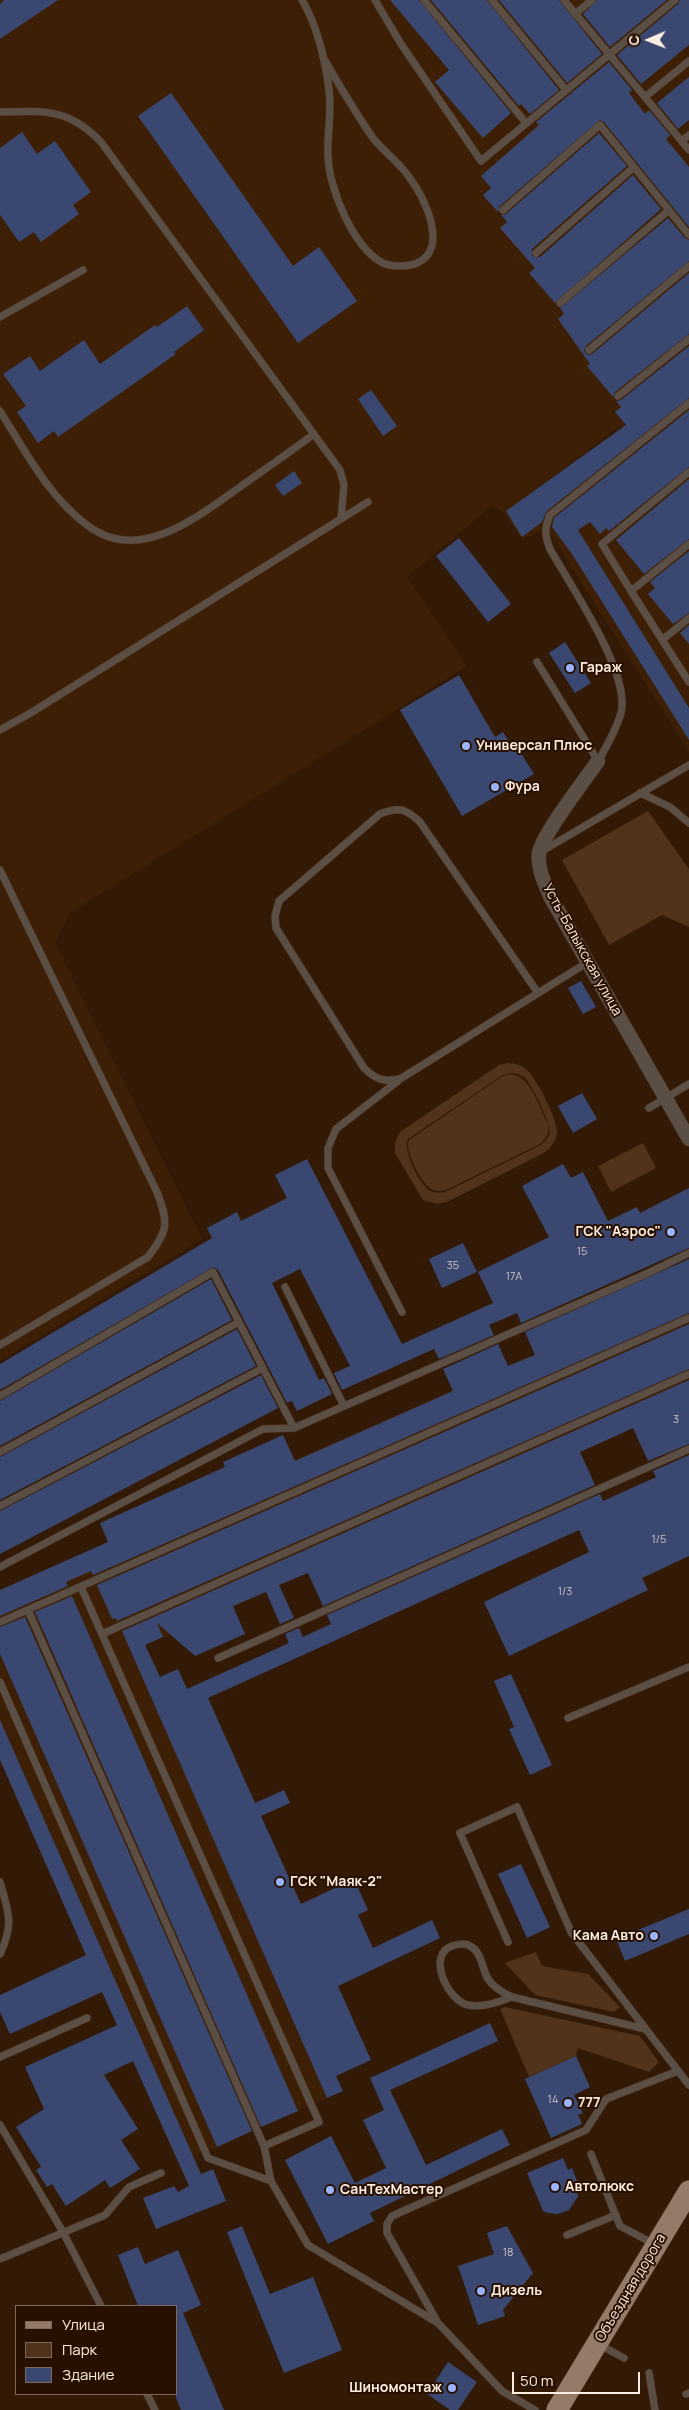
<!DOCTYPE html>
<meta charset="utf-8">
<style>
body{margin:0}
#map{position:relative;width:689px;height:2410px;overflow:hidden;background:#321a06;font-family:Manrope,sans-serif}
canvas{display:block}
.legend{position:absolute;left:15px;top:2305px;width:162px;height:90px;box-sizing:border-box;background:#281000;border:1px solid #7d685a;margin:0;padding:6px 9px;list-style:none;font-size:15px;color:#fdece0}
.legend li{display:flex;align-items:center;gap:10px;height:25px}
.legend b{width:25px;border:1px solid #7d685a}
.north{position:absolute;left:624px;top:15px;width:50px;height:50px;-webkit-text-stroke:4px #281000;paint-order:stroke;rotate:269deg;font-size:14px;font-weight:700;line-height:20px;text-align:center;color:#fdece0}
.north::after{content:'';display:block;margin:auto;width:18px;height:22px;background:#fdece0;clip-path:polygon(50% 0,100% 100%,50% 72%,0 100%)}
.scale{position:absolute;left:512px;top:2372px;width:128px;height:22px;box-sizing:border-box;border:2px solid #fdece0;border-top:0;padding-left:6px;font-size:15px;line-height:18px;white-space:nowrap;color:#fdece0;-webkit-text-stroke:4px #281000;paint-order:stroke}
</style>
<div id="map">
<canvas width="689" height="2410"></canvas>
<ul class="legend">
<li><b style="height:6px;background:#947a68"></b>Улица</li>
<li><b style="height:14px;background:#51321a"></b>Парк</li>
<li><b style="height:14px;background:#3a4871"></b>Здание</li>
</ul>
<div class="north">С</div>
<div class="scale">50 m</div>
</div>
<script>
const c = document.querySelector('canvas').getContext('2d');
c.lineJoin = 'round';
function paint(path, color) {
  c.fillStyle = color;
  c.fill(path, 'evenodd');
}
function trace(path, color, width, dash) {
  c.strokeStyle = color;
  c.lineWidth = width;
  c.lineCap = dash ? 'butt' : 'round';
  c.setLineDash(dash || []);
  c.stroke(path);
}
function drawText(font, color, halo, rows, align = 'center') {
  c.font = font + ' Manrope,sans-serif';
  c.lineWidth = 4;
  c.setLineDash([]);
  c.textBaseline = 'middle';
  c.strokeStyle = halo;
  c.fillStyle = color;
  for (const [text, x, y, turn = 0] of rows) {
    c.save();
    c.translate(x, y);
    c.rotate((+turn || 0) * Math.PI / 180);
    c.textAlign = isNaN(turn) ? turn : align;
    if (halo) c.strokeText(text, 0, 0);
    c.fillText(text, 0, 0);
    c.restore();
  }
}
paint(new Path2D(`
 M0,0H689V752L548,530L522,539L503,513L493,505L407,577L467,666L70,913L55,943L202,1239L0,1361ZM621,425L623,428L519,502Z
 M689,1263V1404L146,1645L343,2091L179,2164L0,1760V1590L614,1319Z`), '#3d1f06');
paint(new Path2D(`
 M648,811L689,869V927L662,915L609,945L562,860Z
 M508,1063C515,1063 521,1065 526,1069C536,1077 558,1120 557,1132C556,1142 550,1149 542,1154L449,1201L438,1204L423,1200L395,1153V1143L400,1132L499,1065ZM510,1073C515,1073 520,1074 525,1078C531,1083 551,1124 550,1132C549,1138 545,1141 541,1145L447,1191C442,1193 436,1193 431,1191C420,1186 402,1150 408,1139L503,1075Z
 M510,1074C531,1075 539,1108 548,1124C550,1133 547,1138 540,1144L446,1190C441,1191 436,1192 431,1189C421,1183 404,1150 409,1140L503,1076Z
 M643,1143L656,1168L611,1192L598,1166Z
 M536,1952L542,1966L588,1974L620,2007L614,2012L535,1995L505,1963Z
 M505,2007L640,2036L659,2062L649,2072L578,2048L576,2056L529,2077L500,2009Z`), '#51321a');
paint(new Path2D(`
 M4,0H58L0,39V4Z
 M390,0H419L511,113L483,138L435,82L449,70Z
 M431,0H487L559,90L530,114L521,104L519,106Z
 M499,0H559L602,54L567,83Z
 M597,0H667L610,47L583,14Z
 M680,0H689V45L641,84L617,55L678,4Z
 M609,62L632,90L629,93L645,114L649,110L670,135L666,139L689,167V227L604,122L600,120L500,206L498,212L483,195L491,188L481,176L539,125L536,122Z
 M689,77V120L678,129L657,103Z
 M171,93L293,266L319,247L357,301L298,343L138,116Z
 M22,132L37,154L55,141L91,192L73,205L79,214L41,242L34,232L19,242L0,215V148Z
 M599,133L627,166L532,249V256L540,257L633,175L661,209L555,303L529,273L535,268L500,228L507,222L501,215L506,214Z
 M668,218L685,238L689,240V261L586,346L584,351L588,355L592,354L689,273V334L615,392L613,397L587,366L590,364L558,319L564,314L560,308Z
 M187,306L204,330L174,352L176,354L58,437L54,431L38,443L17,412L26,406L3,374L30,356L40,371L84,340L100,364L155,325L157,327Z
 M689,346V398L547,511L542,522L522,537L506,511L626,425L615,412L621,407L616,401L621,400Z
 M371,390L397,426L383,436L358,399Z
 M689,410V467L609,531L606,528L600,534L590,522L578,530L689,708V740L572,554L552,527L554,518Z
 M294,471L302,483L283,496L275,485Z
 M689,479V539L644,574L616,540Z
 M459,538L511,604L488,622L436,556Z
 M689,551V613L673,624L648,594L655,588L650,582Z
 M689,625V644L680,633Z
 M565,642L591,683L575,693L549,653Z
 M459,675L495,737L503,732L515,752L519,750L534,774L462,816L400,710Z
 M581,981L596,1007L583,1014L568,988Z
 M582,1093L597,1119L573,1133L558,1106Z
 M307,1159L402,1344L493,1303L478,1272L549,1237L522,1186L563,1164L571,1178L583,1172L608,1221L637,1207L640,1213L689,1188V1248L521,1323L517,1313L489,1325L494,1335L439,1359L434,1349L342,1390L334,1373L350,1366L300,1269L272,1283L319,1380L324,1378L332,1394L297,1411L292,1401L287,1403L218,1270L214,1267L0,1390V1364L212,1238L207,1228L237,1212L241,1221L287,1198L275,1175Z
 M463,1243L477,1272L442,1288L429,1259Z
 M689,1259V1313L93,1575L91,1571L66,1582L68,1586L0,1616V1590L108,1542L100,1523L225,1467L223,1462L283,1435L295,1461L453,1391L443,1369L498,1344L508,1366L535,1355L525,1332Z
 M211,1279L232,1320L0,1446V1401Z
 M689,1324V1369L117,1621L116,1618L112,1619L97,1585Z
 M237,1329L256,1366L0,1500V1457Z
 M261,1375L278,1408L0,1554V1511Z
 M689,1380V1444L648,1461L633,1428L580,1452L595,1485L323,1606L308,1573L279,1585L294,1618L280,1624L266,1592L233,1606L245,1634L195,1656L157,1623L163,1637L145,1645L160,1677L178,1669L187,1689L289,1643L285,1634L299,1628L303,1637L331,1624L327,1615L600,1494L603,1501L656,1477L653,1471L689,1455V1556L642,1578L648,1590L509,1656L484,1602L589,1552L579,1530L208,1698L255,1803L284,1790L290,1803L261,1816L301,1904L354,1879L368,1910L358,1915L373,1948L432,1920L440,1938L338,1986L371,2060L336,2076L343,2091L327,2098L122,1631Z
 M72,1596L298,2111L261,2127L35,1612Z
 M25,1617L252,2131L217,2147L0,1654V1627Z
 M511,1674L552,1765L530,1775L509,1729L514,1727L494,1681Z
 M0,1720L201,2174L213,2169L226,2201L156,2229L143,2198L174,2186L178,2192L189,2186L133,2061L104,2075L138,2129L121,2140L140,2169L110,2188L105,2180L66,2206L52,2184L47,2187L36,2170L41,2167L16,2127L44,2109L25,2067L117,2025L102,1992L10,2034L0,2012V1995L86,1955L0,1760Z
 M521,1864L550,1927L527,1938L498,1874Z
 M689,1909V1934L625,1961L616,1939Z
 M490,2023L498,2041L390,2090L426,2165L502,2129L510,2145L370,2213L374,2221L328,2244L285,2160L331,2136L355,2183L386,2168L363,2120L384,2110L370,2078Z
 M576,2056L590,2087L574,2095L583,2113L578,2115L582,2124L551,2138L525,2079Z
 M563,2158L568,2170L572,2168L579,2186L575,2187L578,2196L569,2210L558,2214L548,2213L543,2211L527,2173Z
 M242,2226L270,2294L313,2277L342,2350L284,2373L227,2232Z
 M507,2226L533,2273L503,2310L505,2316L478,2325L458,2266L494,2254L487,2233Z
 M138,2247L145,2264L178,2250L201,2305L183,2313L224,2410H181L176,2398V2306H138L118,2255Z
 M448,2362L477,2382L458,2410H450L427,2394Z`), '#3a4871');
const service = new Path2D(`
 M302,0C318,27 325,59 329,90C332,111 327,133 328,155C328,186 353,248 383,263C392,267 408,267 417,263C450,249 424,196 409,177C399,162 384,152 373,138C355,112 339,85 323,57
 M375,0L401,44L481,161L675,0
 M424,0L526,123
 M492,0L566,90
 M564,0L689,150
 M575,14L592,0
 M645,97L689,61
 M0,112C44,111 69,108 101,142L340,470L344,485L341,519
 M682,141L689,135
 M503,210L600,125L689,235
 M536,253L634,167
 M560,303L669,210
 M0,317L83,270
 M589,350L689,266
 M618,396L689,339
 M0,411C25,451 49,497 87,525C139,565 197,517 240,487C265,469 290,452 314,434
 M689,544L631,591L689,682
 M631,591L602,544L689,472
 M662,640L689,618
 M537,662L598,761C607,746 616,730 621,713C631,673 570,585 550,549C545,536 544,529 550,515L689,403
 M0,730L29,714L368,502
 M640,793L670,807L689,823
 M542,851L689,765
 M0,870L157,1192C169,1224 168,1230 148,1257L0,1345
 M538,993L420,822C406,809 399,806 380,814L279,901L275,916L276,928L364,1068C376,1080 384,1082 400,1079L588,962
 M398,1081L336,1129L328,1148V1168L402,1312
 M649,1108L689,1084
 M285,1287L344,1406
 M0,1396L213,1272L294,1428L648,1273L689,1253
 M0,1452L239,1322
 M0,1506L263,1368
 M0,1567L263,1429L294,1428
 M81,1587L319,2122L264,2146
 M28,1610L264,2146L271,2181
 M0,1622L689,1318
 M102,1634L689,1374
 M218,1658L689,1449
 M0,1682L208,2158L271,2181L308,2245L438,2323L502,2391L535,2410
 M568,1718L689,1667
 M0,1882C9,1914 14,1924 0,1954
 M508,1942L460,1833L517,1807L571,1932L689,2085
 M512,1997C498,2002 483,2008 468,2005C448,2001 426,1955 452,1946C457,1944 465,1943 470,1946C482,1952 482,1969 488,1979C494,1988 503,1993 512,1997L645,2029
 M0,2057L87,2018
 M0,2125L63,2232L101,2306
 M591,2154L620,2226L654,2244
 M567,2235L616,2215
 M0,2259L105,2215L129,2187L161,2173
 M438,2323L387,2233V2224L392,2216L586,2130L606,2099L678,2071
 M600,2345L624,2358
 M649,2373L655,2410
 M147,2394L155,2410
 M686,2394L689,2393`);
const minor = new Path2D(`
 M598,761C585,780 543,833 539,853C537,868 545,884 551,898L689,1139`);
const primary = new Path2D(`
 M557,2410L689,2191`);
trace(service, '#4e3725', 8);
trace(minor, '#4e3725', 15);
trace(primary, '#4e3725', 22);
trace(service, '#5b4e45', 7);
trace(minor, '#5b4e45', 14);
trace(primary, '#947a68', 21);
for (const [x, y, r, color] of [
 [570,668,5,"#9bb5fd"],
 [466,746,5,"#9bb5fd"],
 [495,787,5,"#9bb5fd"],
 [671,1232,5,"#9bb5fd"],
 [280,1882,5,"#9bb5fd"],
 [654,1936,5,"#9bb5fd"],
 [568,2103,5,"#9bb5fd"],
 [555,2187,5,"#9bb5fd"],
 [330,2190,5,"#9bb5fd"],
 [481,2291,5,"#9bb5fd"],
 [452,2388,5,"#9bb5fd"]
]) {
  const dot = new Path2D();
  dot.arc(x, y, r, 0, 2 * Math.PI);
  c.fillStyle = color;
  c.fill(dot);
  trace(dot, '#281000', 2);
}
drawText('11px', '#ccc3c4', null, [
 ["15",582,1252],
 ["35",453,1266],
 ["17А",514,1277],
 ["3",676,1420],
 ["1/5",659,1540],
 ["1/3",565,1592],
 ["14",553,2100],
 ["18",508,2253]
]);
drawText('bold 14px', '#fdece0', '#281000', [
 ["Гараж",580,668],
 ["Универсал Плюс",476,746],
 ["Фура",505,787],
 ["ГСК \"Аэрос\"",661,1232,"right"],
 ["ГСК \"Маяк-2\"",290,1882],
 ["Кама Авто",644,1936,"right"],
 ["777",578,2103],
 ["Автолюкс",565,2187],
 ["СанТехМастер",340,2190],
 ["Дизель",491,2291],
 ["Шиномонтаж",442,2388,"right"]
], 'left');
drawText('14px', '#fdece0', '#281000', [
 ["Усть-Балыкская улица",582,950,61],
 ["Объездная дорога",631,2288,-59]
]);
</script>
